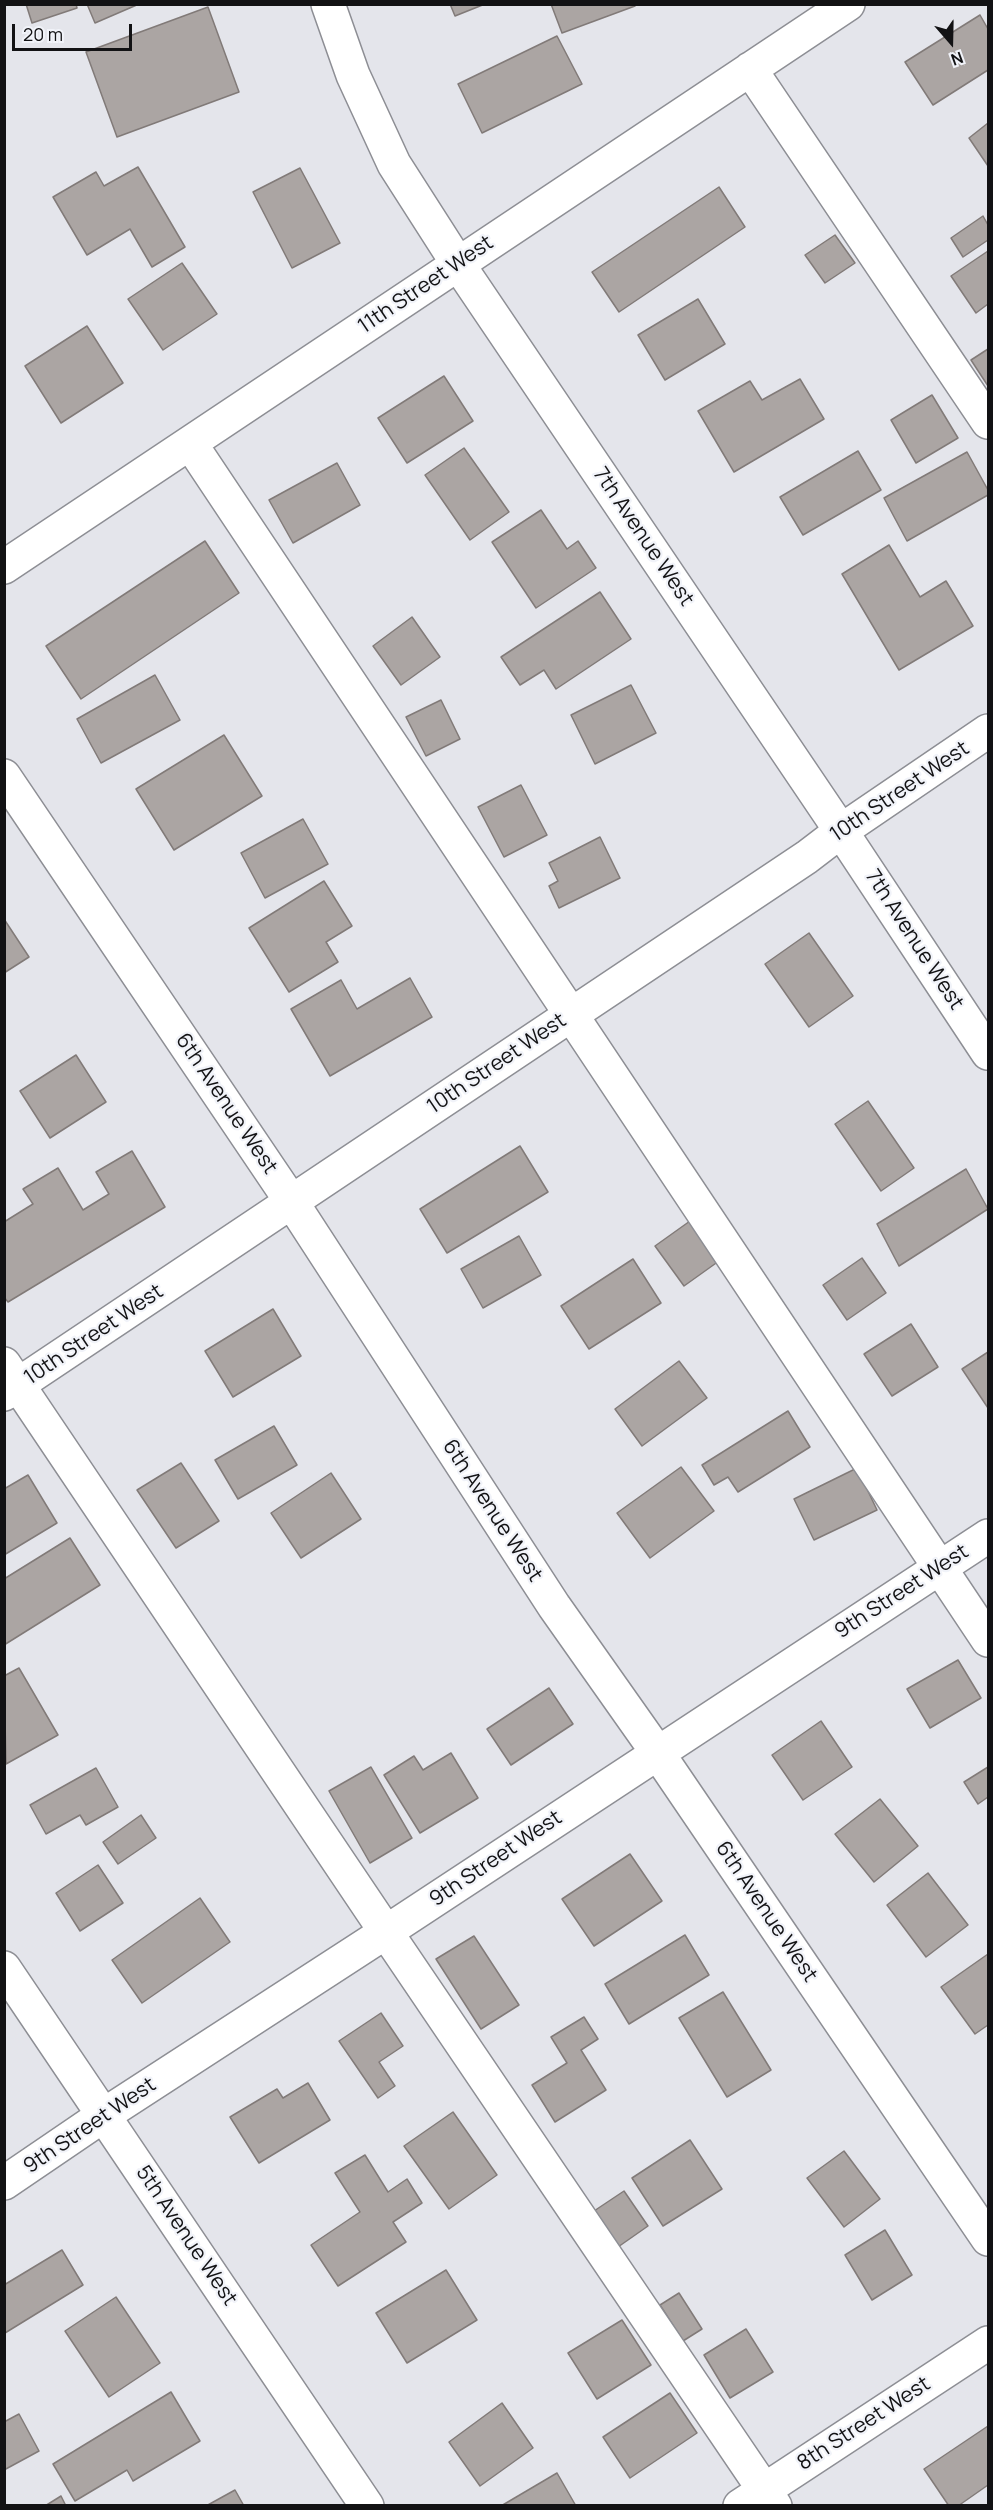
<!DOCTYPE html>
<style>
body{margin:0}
#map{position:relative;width:993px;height:2510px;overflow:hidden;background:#e4e5eb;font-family:Manrope,sans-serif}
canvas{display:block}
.frame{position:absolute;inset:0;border:6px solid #121214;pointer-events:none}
.north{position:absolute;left:921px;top:12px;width:60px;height:60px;-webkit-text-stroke:4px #f1f3f9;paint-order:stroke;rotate:160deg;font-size:16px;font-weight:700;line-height:24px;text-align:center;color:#121214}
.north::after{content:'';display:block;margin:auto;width:21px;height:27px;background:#121214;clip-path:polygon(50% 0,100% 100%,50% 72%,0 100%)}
.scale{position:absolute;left:12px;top:24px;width:120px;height:27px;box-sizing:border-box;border:3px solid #121214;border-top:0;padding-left:8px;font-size:18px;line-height:21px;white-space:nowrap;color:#121214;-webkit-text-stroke:4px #f1f3f9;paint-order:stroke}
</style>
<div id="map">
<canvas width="993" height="2510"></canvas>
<div class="frame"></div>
<div class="north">N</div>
<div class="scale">20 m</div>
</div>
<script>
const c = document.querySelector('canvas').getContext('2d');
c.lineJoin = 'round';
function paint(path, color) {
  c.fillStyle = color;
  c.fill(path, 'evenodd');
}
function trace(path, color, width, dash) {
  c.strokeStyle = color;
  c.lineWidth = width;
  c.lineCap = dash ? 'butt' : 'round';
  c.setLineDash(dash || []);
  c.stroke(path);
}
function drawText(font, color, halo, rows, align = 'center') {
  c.font = font + ' Manrope,sans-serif';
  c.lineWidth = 4.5;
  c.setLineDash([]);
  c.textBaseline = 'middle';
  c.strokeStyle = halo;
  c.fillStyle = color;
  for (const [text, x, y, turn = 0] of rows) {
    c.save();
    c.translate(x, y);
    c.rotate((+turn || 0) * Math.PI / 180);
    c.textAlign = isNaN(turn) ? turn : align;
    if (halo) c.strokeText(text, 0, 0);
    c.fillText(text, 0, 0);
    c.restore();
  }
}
const building = new Path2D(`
 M26,4H76L77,8L32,23Z
 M87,4H139L95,23Z
 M450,4H485L455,16Z
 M551,4H635V6L562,33Z
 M208,7L239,92L117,137L86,52Z
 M980,15L988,29V70L933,105L905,62Z
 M557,36L582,84L482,133L458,84Z
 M988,123V166L969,138Z
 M138,167L185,247L152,267L130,229L87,255L53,197L96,172L104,186Z
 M300,168L340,243L292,268L253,192Z
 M719,187L745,227L619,312L592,272Z
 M983,216L988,225V240L963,257L951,238Z
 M835,235L855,263L825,283L805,255Z
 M988,251V304L976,313L951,276Z
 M182,263L217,314L163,350L128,299Z
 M698,299L725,344L665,380L638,335Z
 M87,326L123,383L61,423L25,366Z
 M988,349V386L971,360Z
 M444,376L473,421L407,463L378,418Z
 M800,379L824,419L734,472L698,411L750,381L762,400Z
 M932,395L958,438L916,463L891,420Z
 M464,448L509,512L470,540L425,475Z
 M858,451L881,490L803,535L780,497Z
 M967,452L988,490V495L907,541L884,498Z
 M337,463L360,505L293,543L269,500Z
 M541,510L567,549L578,541L596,568L536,608L492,542Z
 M205,541L239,593L81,699L46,646Z
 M889,545L920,597L946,581L973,626L899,670L842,574Z
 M600,592L631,639L556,689L544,670L520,685L501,657Z
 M412,617L440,657L401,685L373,646Z
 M155,675L180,720L101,763L77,719Z
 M631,685L656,733L595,764L571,715Z
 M441,700L460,739L426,756L406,717Z
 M224,735L262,796L174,850L136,789Z
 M521,785L547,835L504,857L478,807Z
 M303,819L328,864L265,898L241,853Z
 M600,837L620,878L559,908L549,886L558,881L549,863Z
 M324,881L352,926L326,942L338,962L289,992L249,928Z
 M4,919L29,957L4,973Z
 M809,933L853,996L809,1027L765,964Z
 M410,978L432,1017L330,1076L291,1009L341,980L357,1009Z
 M76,1055L106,1102L50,1138L20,1091Z
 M868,1101L914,1168L881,1191L835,1124Z
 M520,1146L548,1192L447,1253L420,1209Z
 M132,1151L165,1207L8,1302L4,1297V1222L33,1204L23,1189L58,1168L83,1210L109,1194L96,1172Z
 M966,1169L988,1209L899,1266L877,1224Z
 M690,1221L719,1261L684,1286L655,1246Z
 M519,1236L541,1275L483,1308L461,1269Z
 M862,1258L886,1293L847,1320L823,1285Z
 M633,1259L661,1303L589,1349L561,1306Z
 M273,1309L301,1356L233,1397L205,1351Z
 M911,1324L938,1367L892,1396L864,1354Z
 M988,1352V1408L962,1369Z
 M679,1361L707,1398L642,1446L615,1409Z
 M788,1411L810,1447L738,1492L728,1477L714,1485L702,1465Z
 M274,1426L297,1465L238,1499L215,1460Z
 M181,1463L219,1521L176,1548L137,1490Z
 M681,1467L714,1511L650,1558L617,1513Z
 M857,1468L877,1510L814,1540L794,1499Z
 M331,1473L361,1519L301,1558L271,1513Z
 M28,1475L57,1523L4,1555V1489Z
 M70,1538L100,1585L4,1645V1579Z
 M958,1660L981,1698L930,1728L907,1689Z
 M19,1668L58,1735L6,1764L4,1676Z
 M549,1688L573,1724L511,1765L487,1729Z
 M821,1721L852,1767L803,1800L772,1755Z
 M451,1753L478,1798L420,1833L384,1775L414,1756L423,1770Z
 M371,1767L412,1838L370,1863L329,1791Z
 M988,1767V1797L978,1804L964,1782Z
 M96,1768L118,1807L86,1825L80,1815L46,1834L30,1805Z
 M880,1799L918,1846L874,1882L835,1834Z
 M141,1815L156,1838L118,1864L103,1842Z
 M630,1854L662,1901L594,1946L562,1899Z
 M98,1865L123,1903L80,1931L56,1893Z
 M928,1873L968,1925L926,1957L887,1905Z
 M200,1898L230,1942L142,2003L112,1960Z
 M685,1935L709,1975L629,2024L605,1984Z
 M474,1936L519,2005L481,2029L436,1959Z
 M988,1954V2025L975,2034L941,1987Z
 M723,1992L771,2070L727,2097L679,2018Z
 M381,2013L403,2046L379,2062L395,2086L378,2098L339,2041Z
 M584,2017L598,2039L581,2050L606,2090L555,2122L532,2085L567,2063L551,2037Z
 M308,2083L330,2120L259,2163L230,2117L277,2089L283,2098Z
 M453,2112L497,2175L449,2209L404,2146Z
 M690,2140L722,2189L663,2226L632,2178Z
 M844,2151L880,2199L844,2227L807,2178Z
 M365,2155L388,2192L407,2179L422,2203L393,2222L406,2242L338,2286L311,2245L360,2212L335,2173Z
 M624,2191L648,2226L618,2247L594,2211Z
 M885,2230L912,2275L872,2300L845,2255Z
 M62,2250L83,2285L5,2333L4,2285Z
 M446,2270L477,2320L407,2363L376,2313Z
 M679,2293L702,2329L683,2341L660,2305Z
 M116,2297L160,2363L109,2397L65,2331Z
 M622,2320L651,2365L597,2399L568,2353Z
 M746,2329L773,2372L730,2398L704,2355Z
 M171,2392L200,2441L133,2481L127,2470L75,2501L53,2464Z
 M670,2393L697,2433L630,2478L603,2437Z
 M502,2403L533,2448L480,2486L449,2442Z
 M19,2414L39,2451L4,2470V2422Z
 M988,2426V2485L958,2506H949L924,2469Z
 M557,2473L576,2506H501Z
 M235,2490L244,2506H206Z
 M61,2496L66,2506H45Z`);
paint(building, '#aba5a3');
trace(building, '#817a78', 1.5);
const minor = new Path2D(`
 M328,4L353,75L394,164L458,264L841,831L988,1053
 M750,69L988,422
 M190,443L988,1640
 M4,567L848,4
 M4,776L291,1201L554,1606L657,1752L988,2239
 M4,1364L386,1932L775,2506
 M4,1394L807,857L841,831L988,731
 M4,1968L367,2506
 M4,2183L104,2115L386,1932L988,1536
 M740,2506L988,2343`);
trace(minor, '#8d8e94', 36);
trace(minor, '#fff', 33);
drawText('21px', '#121214', '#f1f3f9', [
 ["11th Street West",426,285,-34],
 ["7th Avenue West",643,537,56],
 ["10th Street West",900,792,-34],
 ["7th Avenue West",914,940,57],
 ["10th Street West",497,1064,-34],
 ["6th Avenue West",226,1104,56],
 ["10th Street West",94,1335,-34],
 ["6th Avenue West",492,1511,57],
 ["9th Street West",902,1592,-33],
 ["9th Street West",496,1859,-34],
 ["6th Avenue West",766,1912,56],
 ["9th Street West",90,2126,-34],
 ["5th Avenue West",186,2236,56],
 ["8th Street West",864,2424,-33]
]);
</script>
